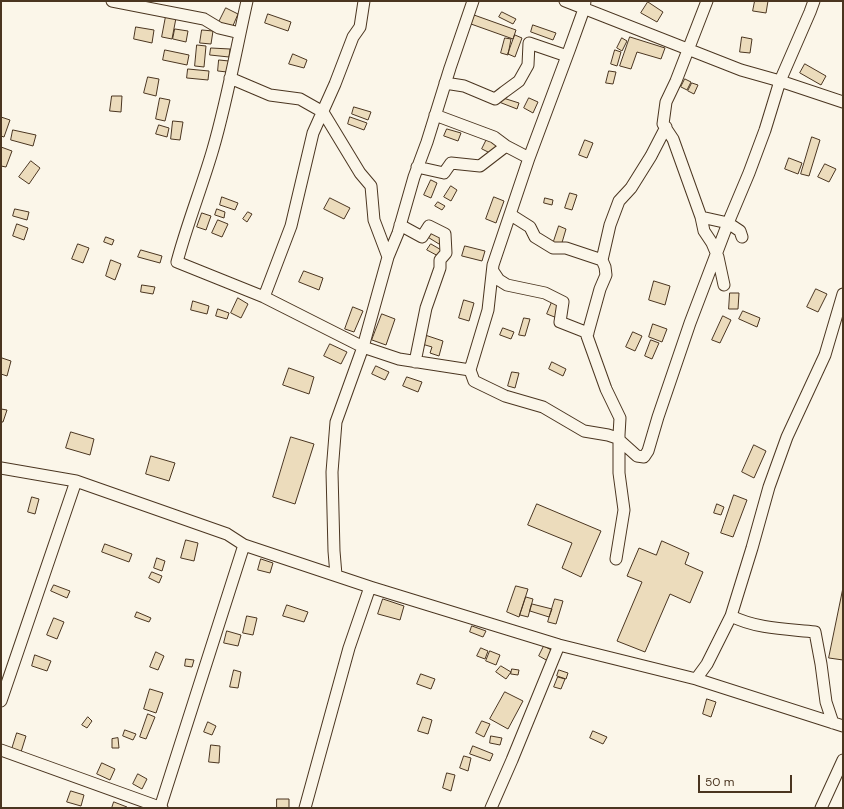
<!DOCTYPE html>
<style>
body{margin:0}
#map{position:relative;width:844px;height:809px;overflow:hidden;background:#fbf6e9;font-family:"DM Sans",sans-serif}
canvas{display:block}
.frame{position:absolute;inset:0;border:2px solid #4a3520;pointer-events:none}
.scale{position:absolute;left:698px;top:775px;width:94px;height:18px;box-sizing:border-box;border:2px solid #4a3520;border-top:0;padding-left:5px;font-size:12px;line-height:14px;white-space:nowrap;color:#4a3520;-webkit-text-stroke:3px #fbf6e9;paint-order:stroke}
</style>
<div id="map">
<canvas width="844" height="809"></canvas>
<div class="frame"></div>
<div class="scale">50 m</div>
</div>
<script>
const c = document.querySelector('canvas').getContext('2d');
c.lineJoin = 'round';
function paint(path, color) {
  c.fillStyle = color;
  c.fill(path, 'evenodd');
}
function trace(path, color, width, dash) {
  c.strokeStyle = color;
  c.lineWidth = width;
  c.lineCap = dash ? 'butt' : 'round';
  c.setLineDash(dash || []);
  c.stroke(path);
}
const building = new Path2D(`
 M755,1H768L766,13L753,11Z
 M648,2L663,12L657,22L641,13Z
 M226,8L238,14L232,28L219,22Z
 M502,12L516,19L513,24L499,17Z
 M268,14L291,22L288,31L265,23Z
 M474,15L516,30L513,39L471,24Z
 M166,16L176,18L172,39L162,37Z
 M533,25L556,33L553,40L531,32Z
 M136,27L154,30L152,43L134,39Z
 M175,29L188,31L186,42L173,39Z
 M202,30L213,31L211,44L200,43Z
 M515,35L522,38L515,57L508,54Z
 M630,37L665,48L661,59L637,52L631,69L620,66Z
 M742,37L752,39L750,53L740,52Z
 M505,38L511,39L508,55L501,53Z
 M622,38L627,41L622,51L617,48Z
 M197,45L206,46L204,67L195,66Z
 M211,48L230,49L229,57L210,55Z
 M165,50L189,55L187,65L163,60Z
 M615,50L621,52L617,66L611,64Z
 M293,54L307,60L304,68L289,64Z
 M219,60L229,61L227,72L218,71Z
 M805,64L826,76L821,85L800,73Z
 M188,69L209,71L208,80L187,78Z
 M609,71L616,72L613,84L606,83Z
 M148,77L159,79L156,96L144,93Z
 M685,79L691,82L687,90L681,87Z
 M692,83L698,85L694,94L688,91Z
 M112,96H122L121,112L110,111Z
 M500,97L519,103L517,109L499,102Z
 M160,98L170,100L165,121L156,119Z
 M529,98L538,102L533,113L524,108Z
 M354,107L371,112L368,120L352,114Z
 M1,117L10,120L4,137L1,136Z
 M350,117L367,123L364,130L348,124Z
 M173,121L183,122L180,140L171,139Z
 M159,125L169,128L167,137L156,134Z
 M447,129L461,133L458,141L444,136Z
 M13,130L36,135L33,146L11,140Z
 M812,137L820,140L809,176L801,174Z
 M487,139L497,144L492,154L482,149Z
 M585,140L593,143L587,158L579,155Z
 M1,147L12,151L6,167L1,166Z
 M789,158L802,163L798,174L785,169Z
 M31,161L40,168L29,184L19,177Z
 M825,164L836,169L829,182L818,177Z
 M431,180L437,183L431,198L424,195Z
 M451,186L457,190L451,201L444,197Z
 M570,193L577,195L572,210L565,208Z
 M222,197L238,203L235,210L220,205Z
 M494,197L504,201L496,223L486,219Z
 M330,198L350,208L344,219L324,209Z
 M545,198L553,200L552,205L544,203Z
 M438,202L445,206L442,210L435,206Z
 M15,209L29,212L27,220L13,216Z
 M217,209L225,212L224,218L215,215Z
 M248,212L252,214L247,222L243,219Z
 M202,213L211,216L206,230L197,227Z
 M218,220L228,224L222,237L212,233Z
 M17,224L28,228L24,240L13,236Z
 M559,226L566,229L561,246L553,244Z
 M430,230L443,239L439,244L426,236Z
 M106,237L114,240L112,245L104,242Z
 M78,244L89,248L83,263L72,259Z
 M431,244L443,251L440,257L427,250Z
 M465,246L485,251L482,261L462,256Z
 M141,250L162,256L160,263L138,257Z
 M111,260L121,264L115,280L106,276Z
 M304,271L323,278L319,290L299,282Z
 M654,281L670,286L665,305L649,300Z
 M142,285L155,287L153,294L141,292Z
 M816,289L827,294L818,312L807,307Z
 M730,293H739L738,309H729Z
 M238,298L248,304L241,318L231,313Z
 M464,300L474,303L469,321L459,318Z
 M193,301L209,306L207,314L191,310Z
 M552,302L561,306L557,318L547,314Z
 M353,307L363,311L354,332L345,329Z
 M218,309L229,313L227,319L216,316Z
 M743,311L760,318L757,327L739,319Z
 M382,314L395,319L386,345L372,340Z
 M723,316L731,320L720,343L712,340Z
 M524,318L530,319L525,336L519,335Z
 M653,324L667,329L662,342L649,337Z
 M503,328L514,332L511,339L500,335Z
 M633,332L642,336L635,351L626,347Z
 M425,335L443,341L439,356L430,353L432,347L422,344Z
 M651,340L659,343L652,359L645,356Z
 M330,344L347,352L341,364L324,356Z
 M2,358L11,361L7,376L1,374V361Z
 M552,362L566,369L563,376L549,369Z
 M376,366L389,372L385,380L372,374Z
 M289,368L314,377L309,394L283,385Z
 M512,372L519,373L515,388L508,386Z
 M407,377L422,382L418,392L403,386Z
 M1,409L7,410L3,422H1Z
 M71,432L94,439L90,455L66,448Z
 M291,437L314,444L295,504L273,497Z
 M754,445L766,451L754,478L742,472Z
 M151,456L175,463L169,481L146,474Z
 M734,495L747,500L733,537L721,533Z
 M32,497L39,499L35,514L28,512Z
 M537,504L601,531L581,577L562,568L572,543L528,525Z
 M717,504L724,507L721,515L714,513Z
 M186,540L198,543L194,561L181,558Z
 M662,541L689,553L685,564L703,572L690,603L670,594L645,652L617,641L642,582L627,576L639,548L656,555Z
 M105,544L132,554L129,562L102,552Z
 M157,558L165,561L162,571L154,568Z
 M261,559L273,563L270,573L258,570Z
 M152,572L162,576L159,583L149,578Z
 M54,585L70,591L67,598L51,591Z
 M516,586L528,589L519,617L507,612Z
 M843,588V660L829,658Z
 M526,597L533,599L528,617L520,615Z
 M383,599L404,606L400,620L378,614Z
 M555,599L563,601L556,624L548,622Z
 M532,604L552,609L549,617L530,611Z
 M287,605L308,612L304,622L283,616Z
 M137,612L151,618L149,622L135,617Z
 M247,616L257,618L253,635L243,633Z
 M54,618L64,622L57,639L47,635Z
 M472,626L486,631L483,637L470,632Z
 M227,631L241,635L238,646L224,643Z
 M544,646L553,651L548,661L539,656Z
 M481,648L488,651L485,659L477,656Z
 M490,651L500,655L496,665L486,661Z
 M156,652L164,656L158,670L150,667Z
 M35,655L51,661L47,671L32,666Z
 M186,659L194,660L192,667L185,666Z
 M501,666L511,672L506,679L496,672Z
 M512,669L519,670L518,675L511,674Z
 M234,670L241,672L238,688L230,687Z
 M559,670L568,673L566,679L557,676Z
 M421,674L435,679L431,689L417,684Z
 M558,677L565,679L561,689L554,687Z
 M150,689L163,693L156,713L144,709Z
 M505,692L523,701L508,729L490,719Z
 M707,699L716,702L711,717L703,714Z
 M148,714L155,717L146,739L140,737Z
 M88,717L92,721L87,728L82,725Z
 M423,717L432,720L428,734L418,731Z
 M482,721L490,724L484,737L476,733Z
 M208,722L216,726L212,735L204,732Z
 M125,730L136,734L133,740L123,736Z
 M593,731L607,737L603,744L590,738Z
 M17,733L26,736L21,752L12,749Z
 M491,736L502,738L500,745L490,743Z
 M118,738L119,748H112V739Z
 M211,745L220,746L219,763L209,762Z
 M473,746L493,754L490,761L470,754Z
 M464,756L471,758L468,771L460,768Z
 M102,763L115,769L110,780L97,774Z
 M447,773L455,775L451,791L443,788Z
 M138,774L147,779L142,789L133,784Z
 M71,791L84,795L81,806L67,802Z
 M277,799H289V808H277Z
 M114,802L127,807L126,808H112Z`);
paint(building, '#ecdcbc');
trace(building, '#4a3520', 1);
const minor = new Path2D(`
 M112,1L204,19L219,28L240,33
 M247,1C236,50 227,101 213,149C202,187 187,224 177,262L264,297L363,347L399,359L470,370L474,381L505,396L543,407L584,431L608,435L617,438L637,456L644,457L648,451L658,417L690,323L728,223L749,173L765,130L780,81L810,12L814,1
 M565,1L741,70L780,81L843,102
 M707,1L676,81L666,102L663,124L673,139L701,217L728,223L740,231L742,237
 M230,78L270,95L300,99L323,112L360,173L371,186L374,220L388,257
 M445,83L464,86L495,99L504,92L519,81L528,65L529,43L567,56
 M435,115L494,137L506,146L529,158
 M417,167L444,173L451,163L480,166L506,146
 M511,215L530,227L535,237L553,248H566L602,260
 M701,217L704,231L712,243L718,257L724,285
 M400,225L422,237L429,226L445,234L446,253L440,260V268L426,308L415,362
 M493,271L499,280L507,285L545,293L563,302L560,322L588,333
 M264,297L291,226L313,133L335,84L353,37L360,27L364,1
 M470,370L488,310L493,265L529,158L570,48L584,9L585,1
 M1,468L76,481L227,534L244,545L370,587L559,645L696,679L843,726
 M616,559L624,510L619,473V435L620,418L606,389L587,336L600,289L606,275L605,267L602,260L610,225L619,201L631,188L651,156L666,127
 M336,575L334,551L332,472L336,422L363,347L388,257L398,233L414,177L427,142L450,68L473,1
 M731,616C757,629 787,629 815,632L821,664L826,702L833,723
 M696,679L707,664L731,616L752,548L769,487L787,437L825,355L843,294
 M1,701L76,481
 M1,750L162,808
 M160,808L244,545
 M305,808L349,648L370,587
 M491,808L512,760L559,645
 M821,808L843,760`);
trace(minor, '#4a3520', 13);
trace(minor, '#fbf6e9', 11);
</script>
